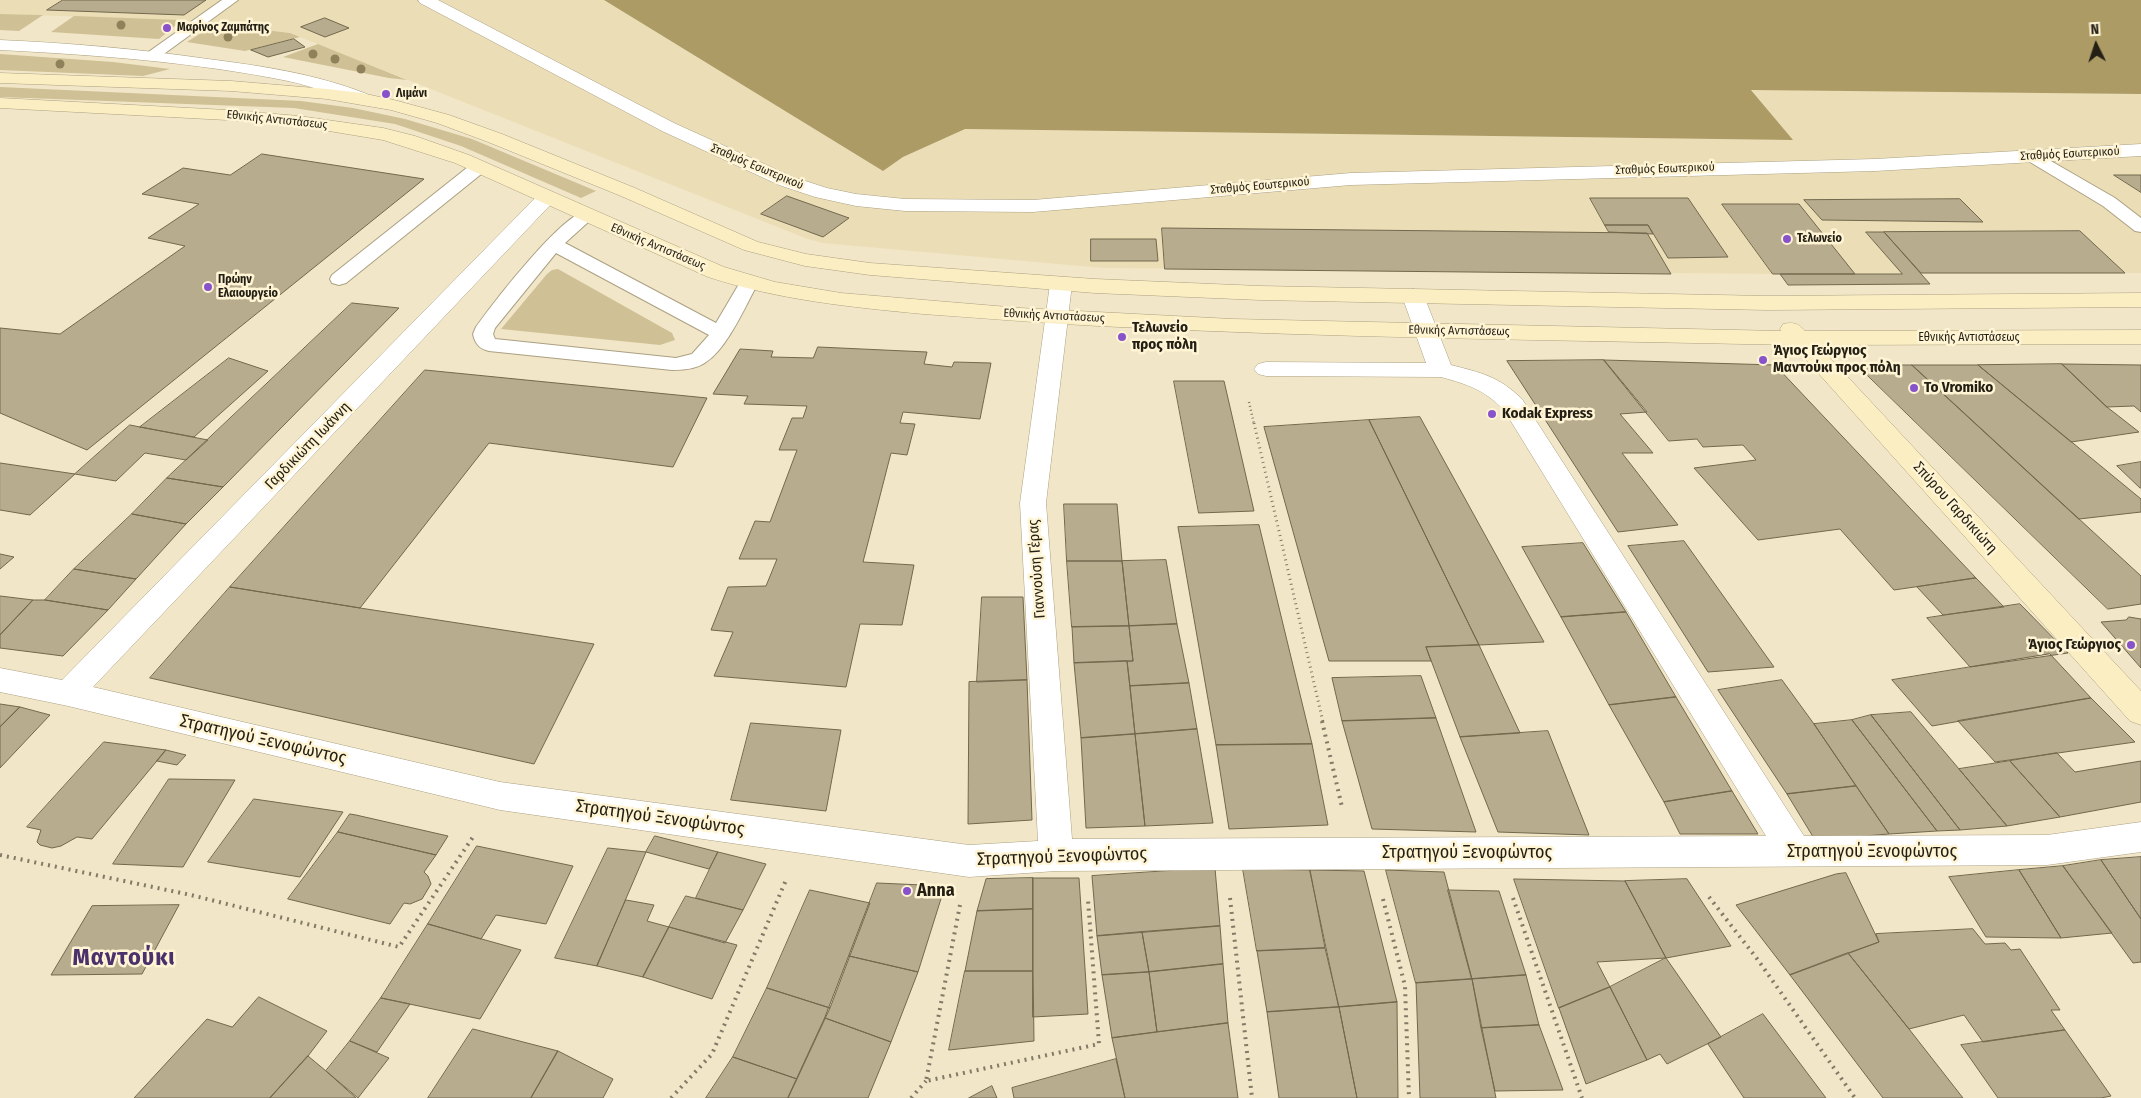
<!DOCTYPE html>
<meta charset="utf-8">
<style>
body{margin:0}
#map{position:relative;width:2141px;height:1098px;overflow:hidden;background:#f1e6c7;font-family:"Fira Sans Condensed",sans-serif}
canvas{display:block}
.north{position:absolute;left:2071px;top:20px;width:50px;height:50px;-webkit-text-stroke:4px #fff4d4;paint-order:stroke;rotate:356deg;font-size:14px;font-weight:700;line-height:20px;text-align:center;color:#231f14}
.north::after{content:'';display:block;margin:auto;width:18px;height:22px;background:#231f14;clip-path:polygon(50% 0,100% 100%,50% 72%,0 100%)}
</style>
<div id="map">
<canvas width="2141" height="1098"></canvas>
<div class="north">N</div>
</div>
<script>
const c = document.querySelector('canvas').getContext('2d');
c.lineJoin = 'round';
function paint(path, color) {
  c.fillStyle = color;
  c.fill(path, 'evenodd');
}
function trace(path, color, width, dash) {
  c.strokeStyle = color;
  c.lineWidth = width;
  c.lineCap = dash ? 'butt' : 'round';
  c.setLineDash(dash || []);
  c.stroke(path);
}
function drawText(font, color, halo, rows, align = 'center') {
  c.font = font + ' "Fira Sans Condensed",sans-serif';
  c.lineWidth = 5;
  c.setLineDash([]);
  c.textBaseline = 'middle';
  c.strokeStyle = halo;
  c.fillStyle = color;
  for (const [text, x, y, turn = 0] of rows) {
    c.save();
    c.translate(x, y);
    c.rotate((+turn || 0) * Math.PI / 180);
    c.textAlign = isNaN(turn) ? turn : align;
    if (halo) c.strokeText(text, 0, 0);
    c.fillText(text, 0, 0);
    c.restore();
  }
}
paint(new Path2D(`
 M0,0H604L883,171L903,157L964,129L1792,140L1751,89L2141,94V273L1780,274L1103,268L822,243L805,238L290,33L182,20L0,14Z`), '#ebdeb7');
paint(new Path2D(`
 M0,14L43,15L19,31L0,30Z
 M74,16L182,20L159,39L51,32Z
 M215,24L290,33L300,37L245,51L187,42Z
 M318,44L407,80L389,78L283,57Z
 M0,54L113,62L170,69L143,76L0,70Z
 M0,87L301,101L353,108L405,119L472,139L596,191L581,198L461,146L395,124L294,108L0,97Z
 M558,269L672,333L675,340L660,345L501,329L547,274L552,270Z`), '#cfc095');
paint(new Path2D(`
 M604,0H2141V94L1751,90L1793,140L965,129L903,157L883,171Z`), '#ad9b66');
const building = new Path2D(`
 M63,0H206L184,15L47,10Z
 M325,18L349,28L325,37L301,27Z
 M294,39L305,47L268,57L251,50Z
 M262,154L424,179L87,450L0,413V328L60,334L185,246L148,238L199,204L142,194L183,168L230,175Z
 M2114,175H2141V192Z
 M787,196L849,218L823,237L761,214Z
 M1590,198H1688L1728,257L1668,258L1648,225H1605Z
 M1960,199L1983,222L1822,220L1804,200Z
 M1722,204H1799L1855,274H1773Z
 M1605,225H1648L1653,234L1609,232Z
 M1162,228L1647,233L1671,274L1165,269Z
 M2080,231L2125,273H1921L1884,232Z
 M1866,232H1884L1930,284L1788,285L1780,274H1902Z
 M1091,239H1156L1158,261H1091Z
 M352,303L399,308L223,487L167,478Z
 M818,347L927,352L924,364L952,367L954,362L991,363L980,419L903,412L900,423L915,424L907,455L891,453L863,562L914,565L902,625L860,624L846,687L714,676L733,632L711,630L728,587L766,586L777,559H739L755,521L770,522L797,450H779L792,418H803L807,406L744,404L748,396L713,394L740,349L773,351L771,357L813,358Z
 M229,358L268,371L194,437L140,427Z
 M1604,360L1775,365L1976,578L1894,590L1840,529L1758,540L1694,468L1756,460L1743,445L1703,447L1697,439L1669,441Z
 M1604,360L1647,412L1620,414L1653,453H1622L1678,525L1618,532L1507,361Z
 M2062,364L2141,365V412L2134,406L2107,407Z
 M2062,364L2107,407L2139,432L2071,442L1978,365Z
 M1857,365H1912L2141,576V604L2108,609Z
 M1912,365H1978L2141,499V512L2079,519Z
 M425,370L707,398L673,467L489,443L360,608L230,587Z
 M1174,381H1224L1254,511L1199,513Z
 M1420,417L1544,642L1479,645L1369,420Z
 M1369,420L1479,645L1426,647L1431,661H1329L1264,427Z
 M130,425L140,427L208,440L186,460L145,453L116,481L75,474Z
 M2141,462V488H2140L2117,466Z
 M0,463L75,474L30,515L0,510Z
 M167,478L223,487L186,524L132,514Z
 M1064,504H1117L1122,561H1067Z
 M132,514L186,524L136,579L74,569Z
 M1259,525L1312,744L1216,745L1178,527Z
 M1684,541L1774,667L1708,672L1628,546Z
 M1583,543L1626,612L1561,617L1522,547Z
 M0,554L14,557L0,569Z
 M1166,560L1177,624L1129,626L1122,561Z
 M1067,561H1122L1129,626L1072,627Z
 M74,569L136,579L108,610L45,600Z
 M1976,578L2004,607L1943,615L1917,587Z
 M230,587L360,608L594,644L534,764L150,678Z
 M0,596L33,600L0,635Z
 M982,597H1023L1027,680L977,682Z
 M33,600H45L108,610L63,656L0,648V635Z
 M2020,604L2068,653L1970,667L1927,618Z
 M1626,612L1676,697L1609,705L1561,617Z
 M2129,617L2141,619V668L2101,622L2126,620Z
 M1177,624L1189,683L1130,686L1127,661H1133L1129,626Z
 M1129,626L1133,661L1074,663L1072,627Z
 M1479,645L1520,733L1460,737L1426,647Z
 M2050,654L2091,698L1932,726L1892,680Z
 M1127,661L1135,734L1081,738L1074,663Z
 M1421,676L1436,718L1342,721L1332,678Z
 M1027,680L1032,820L968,824L969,682Z
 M1782,680L1814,724L1856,786L1787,794L1718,690Z
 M1189,683L1197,729L1135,734L1130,686Z
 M1676,697L1732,791L1664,802L1609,705Z
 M2091,698L2135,742L1995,762L1958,721Z
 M0,704L20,707L0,727Z
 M20,707L50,715L0,768V727Z
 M1911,712L2007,826L1960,830L1871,715Z
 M1871,715L1960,830L1937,831L1852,720Z
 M1436,718L1476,832L1372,829L1342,721Z
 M1852,720L1937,831L1889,834L1814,724Z
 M751,723L841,730L826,811L731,800Z
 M1197,729L1213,823L1145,826L1135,734Z
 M1548,731L1589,835L1498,832L1460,737Z
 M1135,734L1145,826L1086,828L1081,738Z
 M104,742L166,750L92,839L77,837L61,846L52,848L40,845L37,842L41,830L27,827Z
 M1312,744L1328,825L1229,829L1216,745Z
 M166,750L186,755L177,765L157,761Z
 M2057,753L2075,772L2141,761V802L2060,817L2010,761Z
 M2010,761L2060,817L2007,826L1959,769Z
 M169,779L235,780L183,867L113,864Z
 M1856,786L1889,834L1815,840L1787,794Z
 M1732,791L1758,834H1680L1664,802Z
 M254,799L343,812L300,877L208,862Z
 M350,814L356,815L448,836L436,855L338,832Z
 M338,832L436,855L424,872L428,876L431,884L422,899L410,904L404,903L390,924L288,899Z
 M655,836L718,852L709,869L646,852Z
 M477,846L573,866L546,924L496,915L481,939L428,924Z
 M608,848L646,852L597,966L555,958Z
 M718,852L766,864L743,910L696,898Z
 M2141,857V919L2101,860Z
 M2101,860L2141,919V962L2133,963L2063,866Z
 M2063,866L2112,933L2061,938L2019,870Z
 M1215,868L1220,926L1097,936L1092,876Z
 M1243,869L1310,870L1325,948L1257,951Z
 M1310,870L1364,871L1397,1002L1339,1007Z
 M1386,870L1444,872L1472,979L1416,983Z
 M2019,870L2061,938L1986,937L1949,877Z
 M1846,873L1879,942L1790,975L1736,905L1836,874Z
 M1033,878H1079L1088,1014L1033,1017Z
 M1033,878V909L977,911L986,879Z
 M1514,879L1625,881L1666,958L1597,962L1610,987L1559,1008Z
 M1687,879L1731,946L1666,958L1625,881Z
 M877,883L945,886L918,972L849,956Z
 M810,890L870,903L830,1008L767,988Z
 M1448,890L1499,891L1526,975L1472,979Z
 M686,896L743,910L725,943L669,927Z
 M626,900L654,905L647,921L669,927L643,977L597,966Z
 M179,905L142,974L51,975L92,906Z
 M1033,909V971H965L977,911Z
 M428,924L521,950L480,1019L381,998Z
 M1220,926L1223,964L1149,972L1142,932Z
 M669,927L737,945L712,999L643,977Z
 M1973,929L1985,944L2005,943L2011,950L2020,949L2060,1010H2051L2065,1030L1983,1042L1964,1015L1909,1029L1848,953L1879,942L1876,934Z
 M1142,932L1149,972L1102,975L1097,936Z
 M1325,948L1339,1007L1267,1012L1257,951Z
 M1848,953L1909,1029L1963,1098H1883L1790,975Z
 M849,956L918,972L891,1042L825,1018Z
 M1666,958L1721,1037L1667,1064L1660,1054L1647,1060L1610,987Z
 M1223,964L1228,1023L1157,1032L1149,972Z
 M965,971H1033L1034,1041L949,1050Z
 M1149,972L1157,1032L1112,1038L1102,975Z
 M1526,975L1539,1025L1481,1028L1472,979Z
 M1472,979L1496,1098H1420L1416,983Z
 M1610,987L1647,1060L1586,1084L1559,1008Z
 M767,988L830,1008L797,1079L733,1057Z
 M259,997L327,1031L308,1056L270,1098H134L207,1019L232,1027Z
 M381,998L410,1004L377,1052L350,1041Z
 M1397,1002L1398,1098H1357L1339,1007Z
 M1339,1007L1357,1098H1279L1267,1012Z
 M1763,1014L1826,1098H1744L1708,1044Z
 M825,1018L891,1042L868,1098H788Z
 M1228,1023L1238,1098H1125L1112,1038Z
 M1539,1025L1563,1090L1495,1091L1481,1028Z
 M473,1029L558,1051L531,1098H428Z
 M2065,1030L2111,1096L2101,1098H1998L1961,1045Z
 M350,1041L389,1058L358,1098L326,1071Z
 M558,1051L613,1079L603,1098H531Z
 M308,1056L326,1071L356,1098H270Z
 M733,1057L797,1079L788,1098H706Z
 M1116,1059L1125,1098H1014L1012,1088Z
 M992,1086L997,1098H969Z`);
paint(building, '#b7ac8e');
trace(building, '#72684c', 1);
const lane = new Path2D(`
 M222,0H238L157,59H147L145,56L147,53Z
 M2031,151L2037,153L2115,198L2141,218V232L2135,231L2103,206L2025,159L2023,156L2025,153Z
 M479,162L485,163L487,167L485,171L346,283L339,285L332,283L330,279L332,275L473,163Z
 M587,210L593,211L596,215L565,243L716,323L742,279L749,277L756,279L758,283C746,305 727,349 706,362C697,369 683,370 672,370L489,351C480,349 475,344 473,334L476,327C494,302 560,216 587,210ZM556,253L709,335L692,354L676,358L495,339L493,334L495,328Z`);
const street = new Path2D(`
 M418,0H438L674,123L793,177L827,188L856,194L905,199L1033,200L1351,173L1875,159L2141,144V156L1875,171L1351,185L1033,212L905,211L856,206L815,197L779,185L662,131L420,3Z
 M0,40C70,43 139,49 208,59C263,66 316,74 367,94L370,98L367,102L361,103C336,97 313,86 288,81C194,62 96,55 0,50Z
 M547,191L554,193L557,197L554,201L93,687L500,782L969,845L1038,841L1020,503L1050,284L1053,279L1061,277L1069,279L1072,284L1046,503L1072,839L1766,836L1504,410C1483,389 1469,385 1441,377L1266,376L1258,374L1254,369L1258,364L1266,362L1426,363L1402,296L1405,291L1413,289L1421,291L1424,296L1451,365C1482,373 1498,376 1522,399L1804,836L2047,835L2141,822V852L2047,865L1056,871L969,877L500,810L68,706L0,692V668L62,680L540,193Z`);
const secondary = new Path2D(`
 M0,73L231,81L327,89L361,93L394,100L449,115L502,134L635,188L758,242L806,254L870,263L1095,279L1260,286L1768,296L2141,293V307L1768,310L1260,300L1095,293L870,275L805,266L744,250L621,196L488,142L437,123L391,110L327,99L231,91L0,83Z
 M0,98L227,110L299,116L383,128L415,136L469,155L724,267L775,282L841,293L1020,308L1232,319L1781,331L1780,329L1783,324C1793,322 1798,323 1805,331L2141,330V344L1818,345L2141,691V725L2130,721L1793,345C1561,340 1329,338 1098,326C1040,323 982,318 923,314C850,307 779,300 708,277L455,163L383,140L299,126L227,120L0,108Z`);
trace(lane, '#aba082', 2);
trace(street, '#aba082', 1);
trace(secondary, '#aba082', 1);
trace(new Path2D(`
 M1249,402L1254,424`), '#817a66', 2.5, [1, 3]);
trace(new Path2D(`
 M1254,423L1323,722`), '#817a66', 3, [1, 4]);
trace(new Path2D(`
 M1322,721L1342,807
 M0,855L191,895L399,947L475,834
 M1709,897L1758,960L1855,1098
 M1230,898L1252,1098
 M1513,898L1582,1098
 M1383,899L1405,986L1409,1098
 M960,905L926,1081L1099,1044L1088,900
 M671,1098L712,1054L786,880
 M911,1098L926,1081`), '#817a66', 4, [2, 5]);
paint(lane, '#fff');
paint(street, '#fff');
paint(secondary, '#fbeec2');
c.fillStyle = '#8f825b';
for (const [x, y] of [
 [121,25],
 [228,37],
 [313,54],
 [335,59],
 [60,64],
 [361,69]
]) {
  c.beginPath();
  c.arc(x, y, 4.5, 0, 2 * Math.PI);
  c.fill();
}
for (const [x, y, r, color] of [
 [167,28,5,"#8852ca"],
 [386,94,5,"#8852ca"],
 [1787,239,5,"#8852ca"],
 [208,287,5,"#8852ca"],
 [1122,337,5,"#8852ca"],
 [1763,360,5,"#8852ca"],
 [1914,388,5,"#8852ca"],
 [1492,414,5,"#8852ca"],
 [2131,645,5,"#8852ca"],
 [907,891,5,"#8852ca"]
]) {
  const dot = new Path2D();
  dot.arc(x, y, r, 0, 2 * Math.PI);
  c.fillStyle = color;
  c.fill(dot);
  trace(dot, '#fff4d4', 2);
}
drawText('bold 12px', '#231f14', '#fff4d4', [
 ["Μαρίνος Ζαμπάτης",177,28],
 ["Λιμάνι",396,94],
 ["Τελωνείο",1797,239],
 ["Πρώην",218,280],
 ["Ελαιουργείο",218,294]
], 'left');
drawText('12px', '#231f14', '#fff4d4', [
 ["Εθνικής Αντιστάσεως",277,120,6],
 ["Σταθμός Εσωτερικού",2070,154,-3],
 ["Σταθμός Εσωτερικού",757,167,23],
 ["Σταθμός Εσωτερικού",1665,169,-2],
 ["Σταθμός Εσωτερικού",1260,186,-5],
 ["Εθνικής Αντιστάσεως",658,247,23],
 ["Εθνικής Αντιστάσεως",1054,316,3],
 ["Εθνικής Αντιστάσεως",1459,331,1],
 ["Εθνικής Αντιστάσεως",1969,338]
]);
drawText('bold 15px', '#231f14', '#fff4d4', [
 ["Τελωνείο",1132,328],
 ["προς πόλη",1132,345],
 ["Άγιος Γεώργιος",1773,351],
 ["Μαντούκι προς πόλη",1773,368],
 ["To Vromiko",1924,388],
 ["Kodak Express",1502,414],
 ["Άγιος Γεώργιος",2121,645,"right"]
], 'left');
drawText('15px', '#231f14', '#fff4d4', [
 ["Γαρδικιώτη Ιωάννη",308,446,-46],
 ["Σπύρου Γαρδικιώτη",1955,508,48],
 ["Γιαννούση Γέρας",1037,569,-94]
]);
drawText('18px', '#231f14', '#fff4d4', [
 ["Στρατηγού Ξενοφώντος",263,740,13],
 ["Στρατηγού Ξενοφώντος",660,818,8],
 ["Στρατηγού Ξενοφώντος",1872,852],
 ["Στρατηγού Ξενοφώντος",1467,853],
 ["Στρατηγού Ξενοφώντος",1062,857,-2]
]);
drawText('bold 18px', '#231f14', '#fff4d4', [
 ["Anna",917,891]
], 'left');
c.letterSpacing = '1px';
drawText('bold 24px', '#4a316c', '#fff4d4', [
 ["Μαντούκι",124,958]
]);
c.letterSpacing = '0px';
</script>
